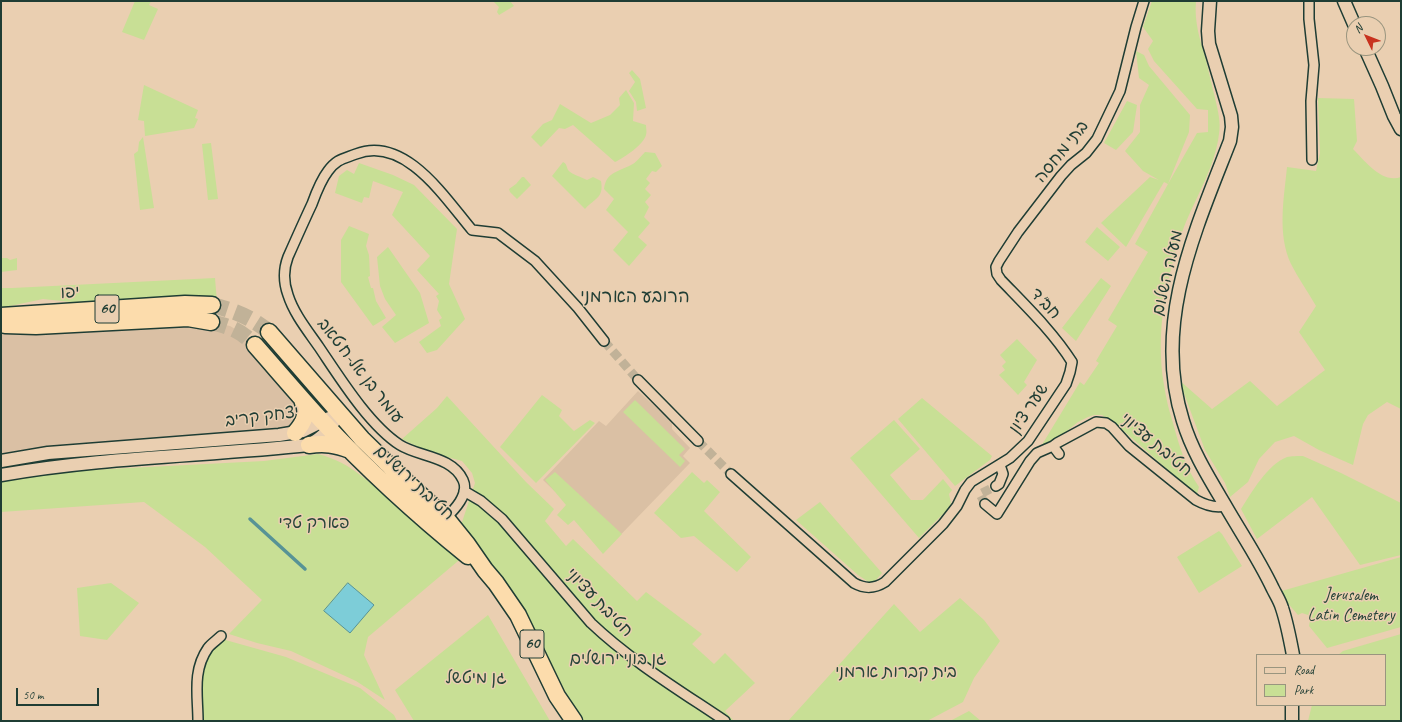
<!DOCTYPE html>
<meta charset="utf-8">
<style>
body{margin:0}
#map{position:relative;width:1402px;height:722px;overflow:hidden;background:#eacfb1;font-family:Caveat,sans-serif}
canvas{display:block}
.frame{position:absolute;inset:0;border:2px solid #1f3d34;pointer-events:none}
.legend{position:absolute;left:1256px;top:654px;width:130px;height:52px;box-sizing:border-box;background:#eacfb1;border:1px solid #99957f;margin:0;padding:5px 7px;list-style:none;font-size:12px;color:#1f3d34}
.legend li{display:flex;align-items:center;gap:8px;height:20px}
.legend b{width:20px;border:1px solid #99957f}
.north{position:absolute;left:1346px;top:16px;width:40px;height:40px;box-sizing:border-box;background:#eacfb1;border:1px solid #99957f;border-radius:50%;rotate:313deg;font-size:11px;font-weight:700;line-height:16px;text-align:center;color:#1f3d34}
.north::after{content:'';display:block;margin:auto;width:14px;height:18px;background:#c8321e;clip-path:polygon(50% 0,100% 100%,50% 72%,0 100%)}
.scale{position:absolute;left:16px;top:688px;width:83px;height:18px;box-sizing:border-box;border:2px solid #1f3d34;border-top:0;padding-left:5px;font-size:12px;line-height:14px;white-space:nowrap;color:#1f3d34;-webkit-text-stroke:3px #eacfb1;paint-order:stroke}
</style>
<div id="map">
<canvas width="1402" height="722"></canvas>
<div class="frame"></div>
<ul class="legend">
<li><b style="height:5px;background:#eacfb1"></b>Road</li>
<li><b style="height:11px;background:#c8df95"></b>Park</li>
</ul>
<div class="north">N</div>
<div class="scale">50 m</div>
</div>
<script>
const c = document.querySelector('canvas').getContext('2d');
c.lineJoin = 'round';
function paint(path, color) {
  c.fillStyle = color;
  c.fill(path, 'evenodd');
}
function trace(path, color, width, dash) {
  c.strokeStyle = color;
  c.lineWidth = width;
  c.lineCap = dash ? 'butt' : 'round';
  c.setLineDash(dash || []);
  c.stroke(path);
}
function drawText(font, color, halo, rows, align = 'center') {
  c.font = font + ' Caveat,"Playpen Sans Hebrew",sans-serif';
  c.lineWidth = 3;
  c.setLineDash([]);
  c.textBaseline = 'middle';
  c.strokeStyle = halo;
  c.fillStyle = color;
  for (const [text, x, y, turn = 0] of rows) {
    c.save();
    c.translate(x, y);
    c.rotate((+turn || 0) * Math.PI / 180);
    c.textAlign = isNaN(turn) ? turn : align;
    if (halo) c.strokeText(text, 0, 0);
    c.fillText(text, 0, 0);
    c.restore();
  }
}
paint(new Path2D(`
 M210,322L230,326L242,333L255,345L300,408L295,433L1,457V330Z
 M638,391L672,422V429L690,448L683,456L690,463L605,551L567,503L543,480L599,421L606,426Z`), '#dac0a4');
paint(new Path2D(`
 M135,1H151L149,5L158,9L144,40L122,32Z
 M493,1H510L514,6L499,15L497,12L499,7Z
 M1152,1H1196C1194,22 1200,40 1206,60C1209,73 1212,86 1215,98C1218,111 1221,122 1219,134C1215,167 1196,197 1184,227C1166,275 1155,334 1164,385C1166,398 1169,411 1173,423C1179,446 1186,468 1199,487L1197,494L1168,470L1117,425L1102,415H1094L1088,417L1078,422L1057,439L1040,448L1080,382L1084,385L1099,363L1096,361L1117,326L1108,320L1148,252L1135,244L1168,184L1164,182L1126,247L1101,223L1150,177L1159,180L1143,171L1125,151L1140,132V105L1149,85L1139,78L1136,51L1144,55L1149,66L1190,115L1189,132L1168,184L1197,133L1208,132V110L1197,109L1154,61L1148,49L1153,41L1143,27Z
 M632,70L640,79L646,108L637,111L636,102L629,91L635,82L629,73Z
 M144,85L198,110L195,118L198,119L194,128L145,136L144,121L138,120Z
 M626,90L634,103L633,121L646,125C646,128 647,132 646,135C644,144 624,158 615,162L573,125L565,129L559,128L541,147L531,137L543,124L552,120L560,104L591,123L610,115L620,105L619,98Z
 M1318,98L1354,99L1357,141L1353,149C1365,161 1382,184 1401,177V409L1387,402L1368,415L1363,424L1353,465L1319,450L1294,436L1275,442L1259,459L1248,482L1230,497L1225,483L1205,450L1179,380L1212,409L1250,381L1277,406L1325,370L1299,332L1316,306C1308,292 1298,278 1291,264C1277,234 1284,198 1287,167L1316,171L1320,153Z
 M1127,101L1137,105L1133,132L1116,150L1104,143Z
 M143,137L154,208L140,210L134,154L138,151L139,142Z
 M211,143L218,199L208,200L202,144Z
 M645,152L655,153L662,166L656,172L652,171L646,179L650,183L645,189L651,195L645,202L649,207L644,217L650,223L638,237L647,245L629,266L613,250L628,232L606,210L614,199L604,189C606,172 618,172 631,165C636,163 641,156 645,152Z
 M563,162C567,164 566,166 568,170C572,175 582,177 587,180L593,177L601,181C604,198 595,198 585,209L552,176Z
 M359,163L393,175L414,185L457,229L449,284L465,319L437,350L427,353L419,342L441,326L439,320L442,318L437,310L439,301L436,296L439,294L417,270L430,256L392,215L403,192L373,181L369,198L364,197L362,203L335,193L339,176L347,170L354,174Z
 M522,177H524L531,185L517,199L510,192L509,189L516,184Z
 M349,226L369,234L366,246L369,255L370,276L368,277L371,288H373L376,301L386,318L373,326L341,282V240Z
 M1097,227L1120,247L1108,261L1085,242Z
 M388,247L420,293L429,323L395,343L382,327L396,315L385,299L380,286L377,257Z
 M1,258H7L10,260L17,258V270L1,272Z
 M215,278L217,302L108,306L43,299L1,308V288H12Z
 M1101,278L1111,286L1076,341L1062,328Z
 M1017,339L1037,360L1024,382L1027,385L1018,395L999,375L1005,370L1002,366L1006,362L1000,355Z
 M542,395L562,410L559,416L574,431L590,420L595,423L536,483L500,447Z
 M447,396L526,482L554,509L545,521L566,546L573,539L637,601L646,592L702,634L692,644L714,664L725,653L755,683L725,711L734,721H583L575,711L523,607L499,578L461,525L475,483L472,473L462,461L428,452L402,439L437,408Z
 M922,398L992,456L990,460L955,486L898,419Z
 M635,400L685,449L679,455L685,461L680,467L623,412Z
 M894,420L920,449L890,475L911,500H923L943,479L952,490L949,494L951,503L947,510L919,538L850,458Z
 M318,454C353,463 370,484 397,506C419,523 441,540 464,556L368,637L364,655L385,700L356,681L291,651L257,643L229,634L262,600L205,547L144,502L1,512V480L71,471L264,461Z
 M1303,456L1341,473L1401,503V555L1360,565L1312,497L1257,539L1241,509C1252,492 1267,465 1287,457C1291,456 1298,456 1303,456Z
 M555,472L622,534L603,554L574,520L568,525L557,515L566,505L545,480Z
 M692,472L704,483L707,480L720,492L704,511L751,557L737,572L694,536L681,538L654,513Z
 M820,502L882,573L876,580L870,583L858,575L796,520Z
 M1219,531L1222,534L1242,566L1199,593L1177,557Z
 M1401,557V627L1327,648L1309,626L1310,620L1308,615L1302,613L1298,615L1278,592Z
 M111,583L139,603L107,640L80,636L77,588Z
 M960,598L984,620L1000,641L974,678L963,702L927,721H788L894,604L920,632Z
 M488,615L550,721H414L395,690Z
 M1401,634V721H1308L1312,705H1385V655H1338L1343,651Z
 M222,639L286,657L360,688L394,715L397,721H202L199,677L210,651Z
 M969,711L981,721H950Z`), '#c8df95');
const water = new Path2D(`
 M348,583L374,605L350,633L324,611Z`);
paint(water, '#7dcdd8');
trace(water, '#579396', 1);
trace(new Path2D(`
 M250,519L305,569`), '#579396', 3.5);
trace(new Path2D(`
 M604,341L638,380
 M698,441L731,474
 M985,504L980,494L996,486`), '#c1b298', 9, [9, 4.5]);
trace(new Path2D(`
 M212,305C233,310 253,318 269,332
 M211,322C231,327 240,330 255,345`), '#c1b298', 16, [16, 8]);
const street = new Path2D(`
 M1309,1V19L1314,65L1311,101L1312,160
 M638,380L698,441
 M1059,454L1053,446L1057,443L1096,422L1106,423L1112,427L1129,446L1196,500C1205,505 1215,508 1225,506
 M731,474L854,583C865,589 874,589 885,582L943,524L957,506L965,490L971,482L1010,458L1028,441L1066,384L1070,372L1072,362C1053,332 1026,306 1001,280L997,274L996,267L999,261L1018,232L1061,176L1071,165L1086,153L1097,139L1120,91L1136,27L1144,1
 M996,486L999,484L1003,474L1000,465
 M464,491L481,501L502,519L591,623C631,661 679,690 725,721
 M985,504L997,514L1030,461L1037,453L1053,446
 M443,521C453,511 470,495 463,480C452,456 419,457 400,445C369,425 340,378 319,347C308,331 294,314 288,295C283,281 283,270 288,257C296,239 304,221 312,204C316,193 321,180 328,171C337,159 343,159 356,154C405,135 445,198 472,230L498,233L535,261L578,308L604,341
 M198,721C198,696 192,671 208,648C211,644 217,640 221,636`);
const secondary = new Path2D(`
 M1210,1L1208,31L1209,44L1231,116L1232,127L1230,141C1195,231 1152,324 1183,421C1192,451 1209,478 1225,505C1241,533 1259,559 1273,589C1276,595 1280,601 1282,608C1287,623 1290,639 1293,655
 M1344,1L1354,24
 M1365,48L1382,86L1394,116L1401,129
 M1,461L48,453L279,435L303,431L329,418
 M1,475C103,457 206,456 309,445C325,436 330,429 339,413
 M1292,705V721`);
const highway = new Path2D(`
 M1,316L185,304L212,305
 M5,325L36,326L188,318L211,322
 M269,332L362,439L403,479L446,518L467,544L485,570L496,583L518,615L557,696L574,721
 M255,345C277,370 299,396 321,420C367,469 416,514 468,556
 M295,433C306,420 307,415 302,399
 M309,445C324,443 335,444 350,450`);
trace(street, '#1f3d34', 12);
trace(secondary, '#1f3d34', 15);
trace(highway, '#1f3d34', 19);
trace(street, '#eacfb1', 9);
trace(secondary, '#eacfb1', 12);
trace(highway, '#fcdcac', 16);
for (const [x, y, w] of [
 [107,309,24],
 [532,644,24]
]) {
  const box = new Path2D();
  box.roundRect(x - w / 2, y - 14, w, 28, 3);
  c.fillStyle = '#eacfb1';
  c.fill(box);
  trace(box, '#1f3d34', 1);
}
drawText('bold 16px', '#1f3d34', null, [
 ["60",107,309],
 ["60",532,644]
]);
drawText('17px', '#1f3d34', '#eacfb1', [
 ["בתי מחסה",1062,152,-51],
 ["מעלה השלום",1168,273,-77],
 ["יפו",70,293,-4],
 ["חב\"ד",1045,304,47],
 ["עומר בן אל-ח'טאב",360,371,52],
 ["שער ציון",1029,409,-56],
 ["יצחק קריב",262,417,-7],
 ["חטיבת עציוני",1156,445,40],
 ["חטיבת ירושלים",414,483,43],
 ["חטיבת עציוני",599,603,46]
]);
drawText('17px', '#274539', '#eacfb1', [
 ["פארק טדי",314,524],
 ["Jerusalem",1351,596],
 ["Latin Cemetery",1351,616],
 ["גן בוני ירושלים",618,660],
 ["בית קברות ארמני",896,673],
 ["גן מיטשל",476,679]
]);
drawText('18px', '#1f3d34', '#eacfb1', [
 ["הרובע הארמני",635,297]
]);
</script>
